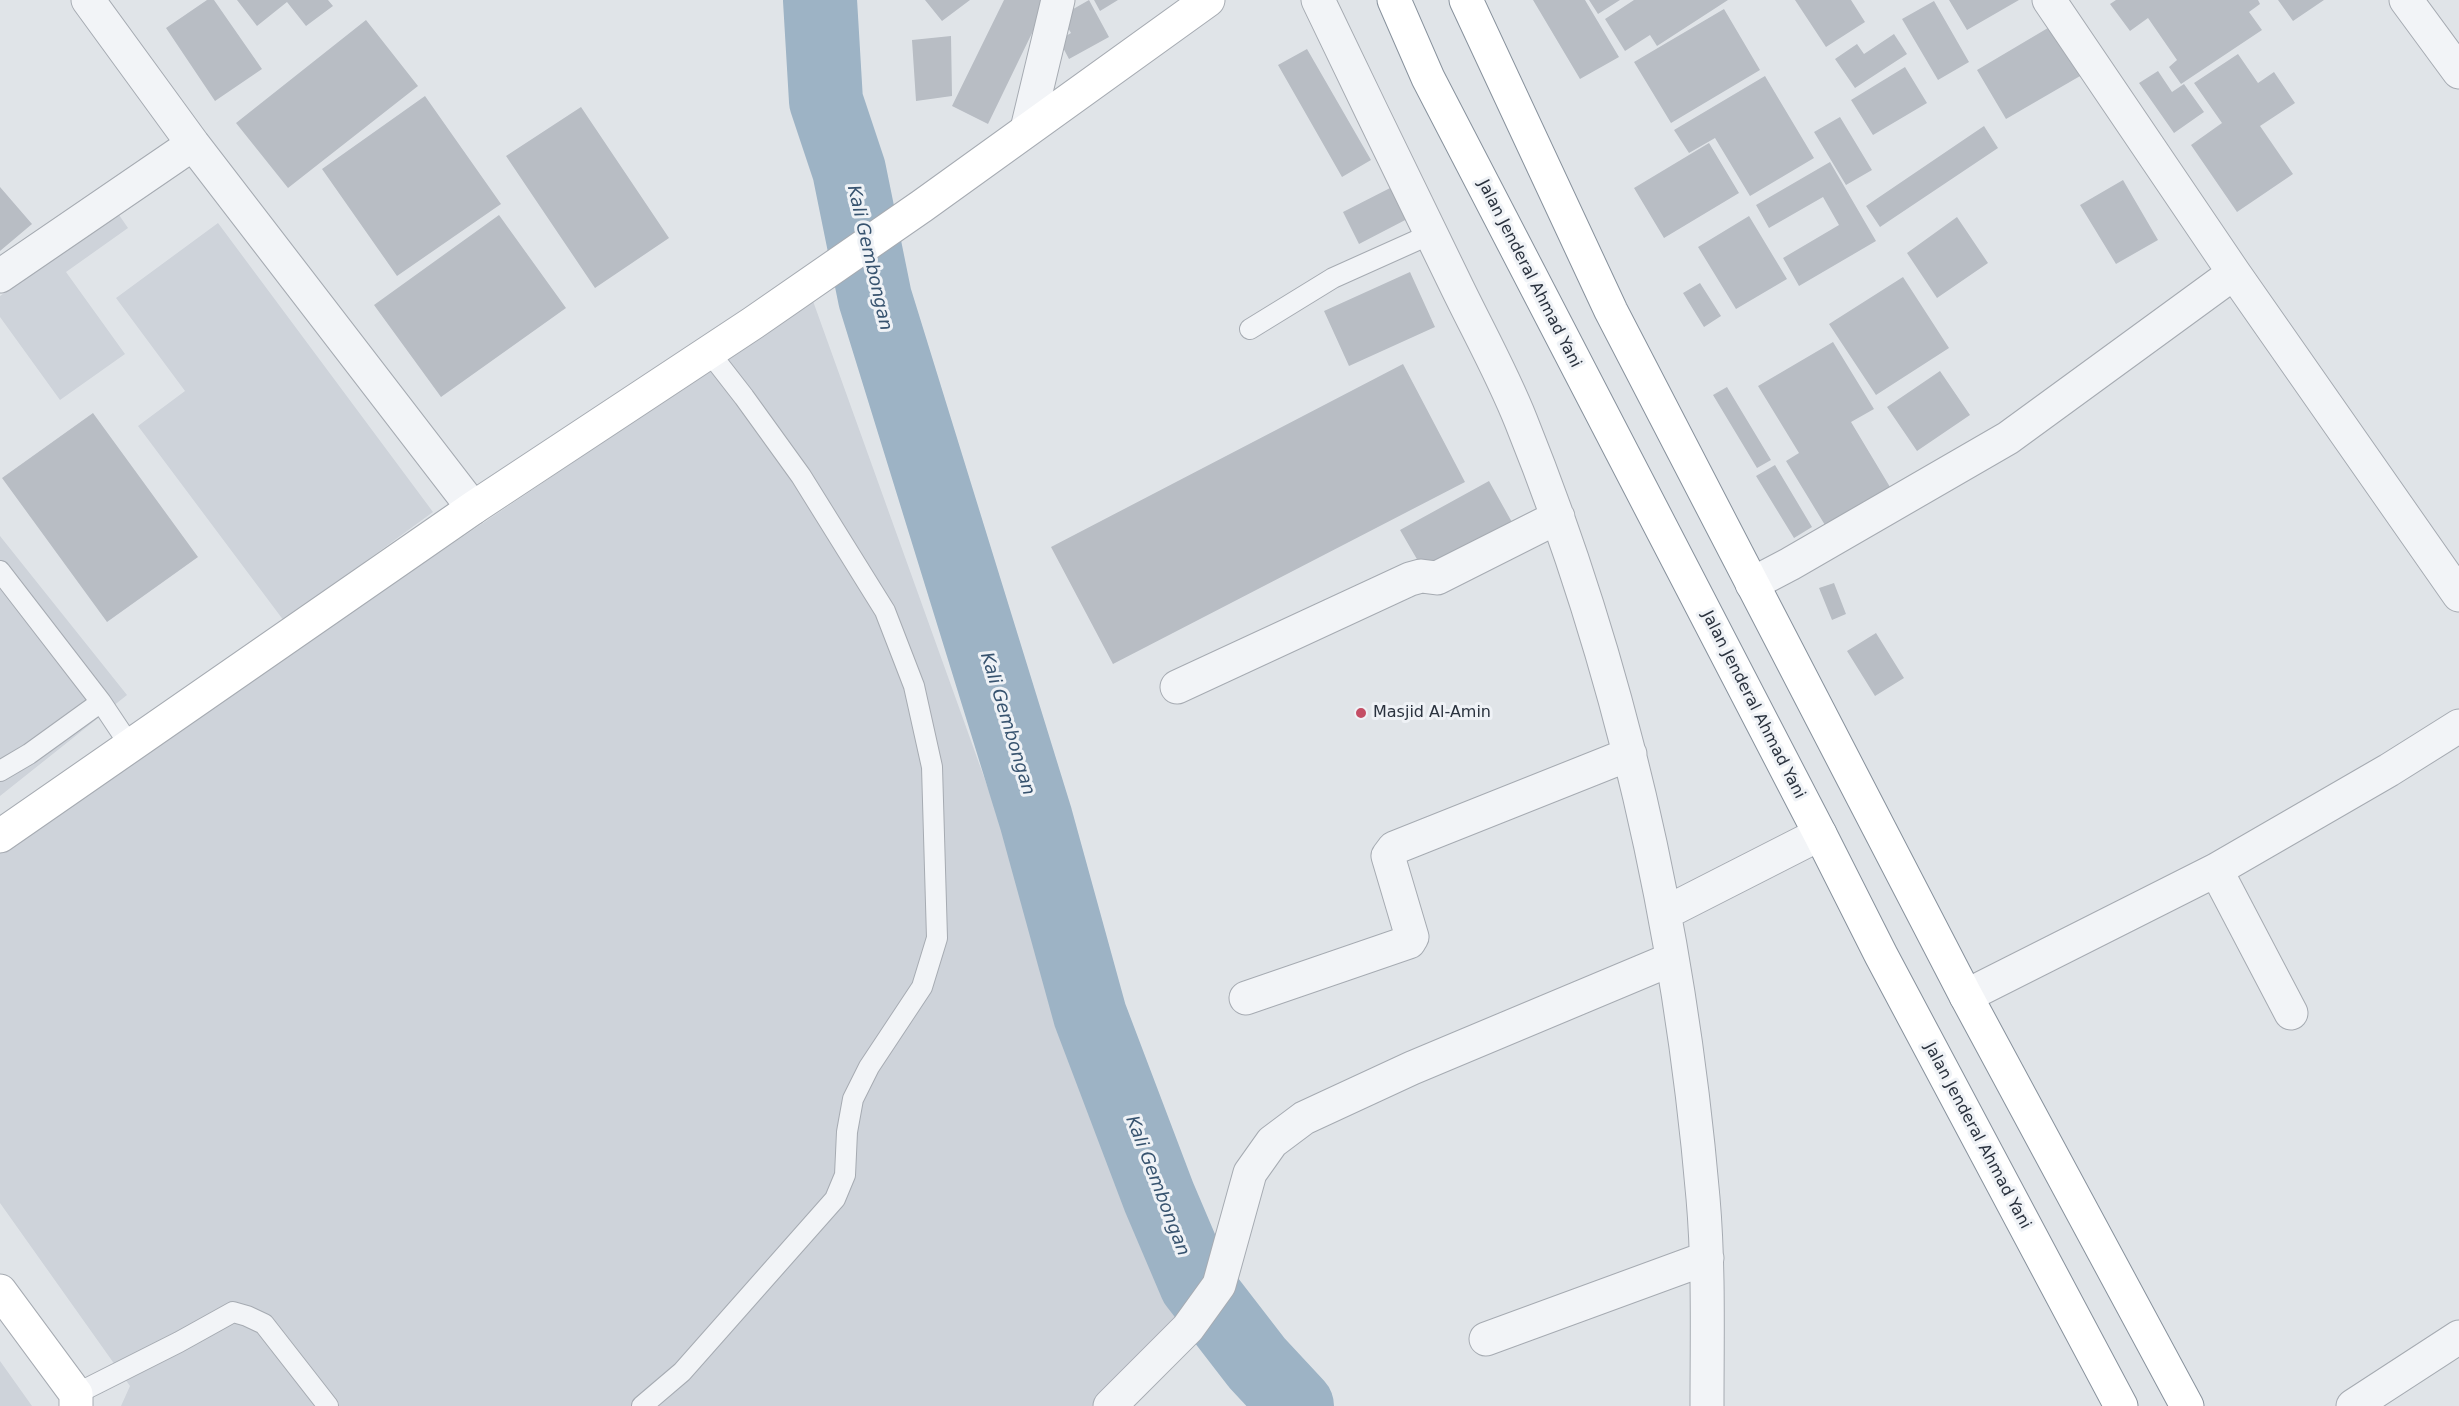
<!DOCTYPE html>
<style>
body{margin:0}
canvas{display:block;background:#e0e4e8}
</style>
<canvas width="2459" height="1406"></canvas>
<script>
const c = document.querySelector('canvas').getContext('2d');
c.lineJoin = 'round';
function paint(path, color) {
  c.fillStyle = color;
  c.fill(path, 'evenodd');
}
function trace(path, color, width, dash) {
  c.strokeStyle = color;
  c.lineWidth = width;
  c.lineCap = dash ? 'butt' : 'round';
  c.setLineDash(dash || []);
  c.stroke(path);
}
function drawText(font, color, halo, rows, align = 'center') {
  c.font = font + ' "DejaVu Sans",sans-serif';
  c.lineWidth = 6;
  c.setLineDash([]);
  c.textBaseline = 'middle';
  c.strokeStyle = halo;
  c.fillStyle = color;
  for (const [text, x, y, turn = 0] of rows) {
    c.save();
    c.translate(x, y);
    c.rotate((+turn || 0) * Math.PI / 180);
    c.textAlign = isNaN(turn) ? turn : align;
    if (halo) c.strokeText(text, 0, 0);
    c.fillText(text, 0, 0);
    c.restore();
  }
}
paint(new Path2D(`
 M117,212L128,228L66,272L125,354L60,400L0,317V296Z
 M218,223L433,512L284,621L138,426L185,391L116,298Z
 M813,301L1188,1345L1092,1406H121L130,1386L0,1203V848Z
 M0,536L127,695L0,796Z
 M0,1361L32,1406H0Z`), '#ced3da');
trace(new Path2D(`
 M820,0L826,101L849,170L875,298L1036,819L1090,1015L1159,1197L1196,1284L1257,1363L1297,1406`), '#9db3c5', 74);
paint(new Path2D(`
 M207,0H214L262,69L215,101L166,28Z
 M237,0H328L333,6L306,26L287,2L257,26Z
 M925,0H970L942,21Z
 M1004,0H1048L988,124L952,106Z
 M1089,0L1109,37L1069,59L1059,40L1071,33L1061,16Z
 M1094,0H1118L1100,11Z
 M1533,0H1585L1619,57L1580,79Z
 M1589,0H1620L1598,14Z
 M1634,0H1728L1657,46L1650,35L1625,51L1605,19Z
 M1795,0H1851L1865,22L1826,47Z
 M1949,0H2019L1967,30Z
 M2116,0H2258L2260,4L2249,12L2262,30L2181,84L2169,67L2177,60L2148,18L2130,31L2110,4Z
 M2278,0H2324L2293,21Z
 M1934,1L1969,62L1938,80L1902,19Z
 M1724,9L1760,70L1671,123L1634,62Z
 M366,20L418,86L288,188L236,123Z
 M2058,22L2087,72L2006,119L1977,70Z
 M1894,34L1907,54L1855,88L1835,59L1857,44L1864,54Z
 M951,36L952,96L916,101L912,40Z
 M1307,49L1371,160L1342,177L1278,65Z
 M2238,54L2258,83L2274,72L2295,103L2260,126L2293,174L2237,212L2191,145L2222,123L2194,83Z
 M1905,67L1927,103L1873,135L1851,100Z
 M2158,71L2172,92L2184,84L2204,112L2174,133L2139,83Z
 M1765,76L1814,158L1750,196L1715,138L1689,153L1674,130Z
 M425,96L501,204L397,276L322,169Z
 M581,107L669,238L595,288L506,156Z
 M1840,117L1872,170L1846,185L1814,132Z
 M1984,126L1998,148L1880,227L1866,206Z
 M1709,143L1739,193L1664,238L1634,188Z
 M1830,162L1876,241L1799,286L1783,258L1839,225L1823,197L1769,228L1756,205Z
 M2123,180L2158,240L2116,264L2080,205Z
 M1394,186L1411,217L1359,244L1343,212Z
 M0,187L32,224L0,251Z
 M499,215L566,308L441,397L374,305Z
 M1749,216L1787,279L1736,309L1698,247Z
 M1957,217L1988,263L1937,298L1907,253Z
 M1410,272L1435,327L1349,366L1324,311Z
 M1903,277L1949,348L1876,395L1829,324Z
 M1700,283L1721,316L1704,327L1683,293Z
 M1833,342L1874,409L1851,422L1893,492L1828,530L1786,461L1799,453L1758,386Z
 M1403,364L1465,482L1113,664L1051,547Z
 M1940,371L1970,415L1917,451L1887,407Z
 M1727,387L1771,460L1757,468L1713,395Z
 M93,413L198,557L107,622L2,478Z
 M1775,465L1812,527L1794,538L1756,476Z
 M1489,481L1513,524L1425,573L1400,530Z
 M1834,583L1846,614L1832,620L1819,588Z
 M1876,633L1904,678L1875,696L1847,651Z`), '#b8bdc4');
const lane = new Path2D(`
 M1250,329L1333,278L1431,234
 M0,571L101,702
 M0,771L29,754L101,702L129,744
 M76,1394L179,1342L233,1312L247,1316L264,1324L328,1406
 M642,1406L682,1372L835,1199L845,1175L847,1132L853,1099L869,1067L922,987L937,938L932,767L914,686L885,611L801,476L744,397L709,352`);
const street = new Path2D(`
 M88,0L193,144L473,508
 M1318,0C1363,94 1408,187 1454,281C1476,327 1502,373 1521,421C1621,669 1680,932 1703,1198C1709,1267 1707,1337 1707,1406
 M2049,0L2234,273L2459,595
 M2406,0L2459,72
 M1027,129L1058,0
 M0,276L193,144
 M1752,584L1790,564L2008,438L2234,273
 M1177,687L1410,579L1421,576L1437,578L1558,517
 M2216,870L2291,1013
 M1665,913L1820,834
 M1966,996L2216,870L2389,770L2459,726
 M1246,998L1409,942L1412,937L1388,856L1394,848L1630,754
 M1486,1339L1707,1258
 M1110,1406L1188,1328L1219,1285L1250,1173L1272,1142L1304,1118L1412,1068L1672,959
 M2353,1406L2459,1337`);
const secondary = new Path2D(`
 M0,836L473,508L753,323L922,206L1208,0
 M0,1291L76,1394V1406`);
const highway = new Path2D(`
 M1394,0L1428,78L1820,834L1881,955L2121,1406
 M1466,0L1611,311L1966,996L2187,1406`);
trace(lane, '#a6abb2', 22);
trace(street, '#a6abb2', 35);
trace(secondary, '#a6abb2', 35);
trace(highway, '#88929d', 35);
trace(lane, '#f2f4f7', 20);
trace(street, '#f2f4f7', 33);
trace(secondary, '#fff', 33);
trace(highway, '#fff', 33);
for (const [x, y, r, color] of [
 [1361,713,6,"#c44e65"]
]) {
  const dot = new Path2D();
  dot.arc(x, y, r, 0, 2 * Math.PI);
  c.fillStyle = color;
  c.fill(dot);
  trace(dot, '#eff2f6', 2);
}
drawText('16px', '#2a323e', '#eff2f6', [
 ["Jalan Jenderal Ahmad Yani",1529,274,63],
 ["Jalan Jenderal Ahmad Yani",1753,705,63],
 ["Jalan Jenderal Ahmad Yani",1977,1136,62]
]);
drawText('16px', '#2a323e', '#eff2f6', [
 ["Masjid Al-Amin",1373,713]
], 'left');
drawText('italic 18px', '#37536f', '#eff2f6', [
 ["Kali Gembongan",869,258,77],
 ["Kali Gembongan",1007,724,73],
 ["Kali Gembongan",1157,1186,69]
]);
</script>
